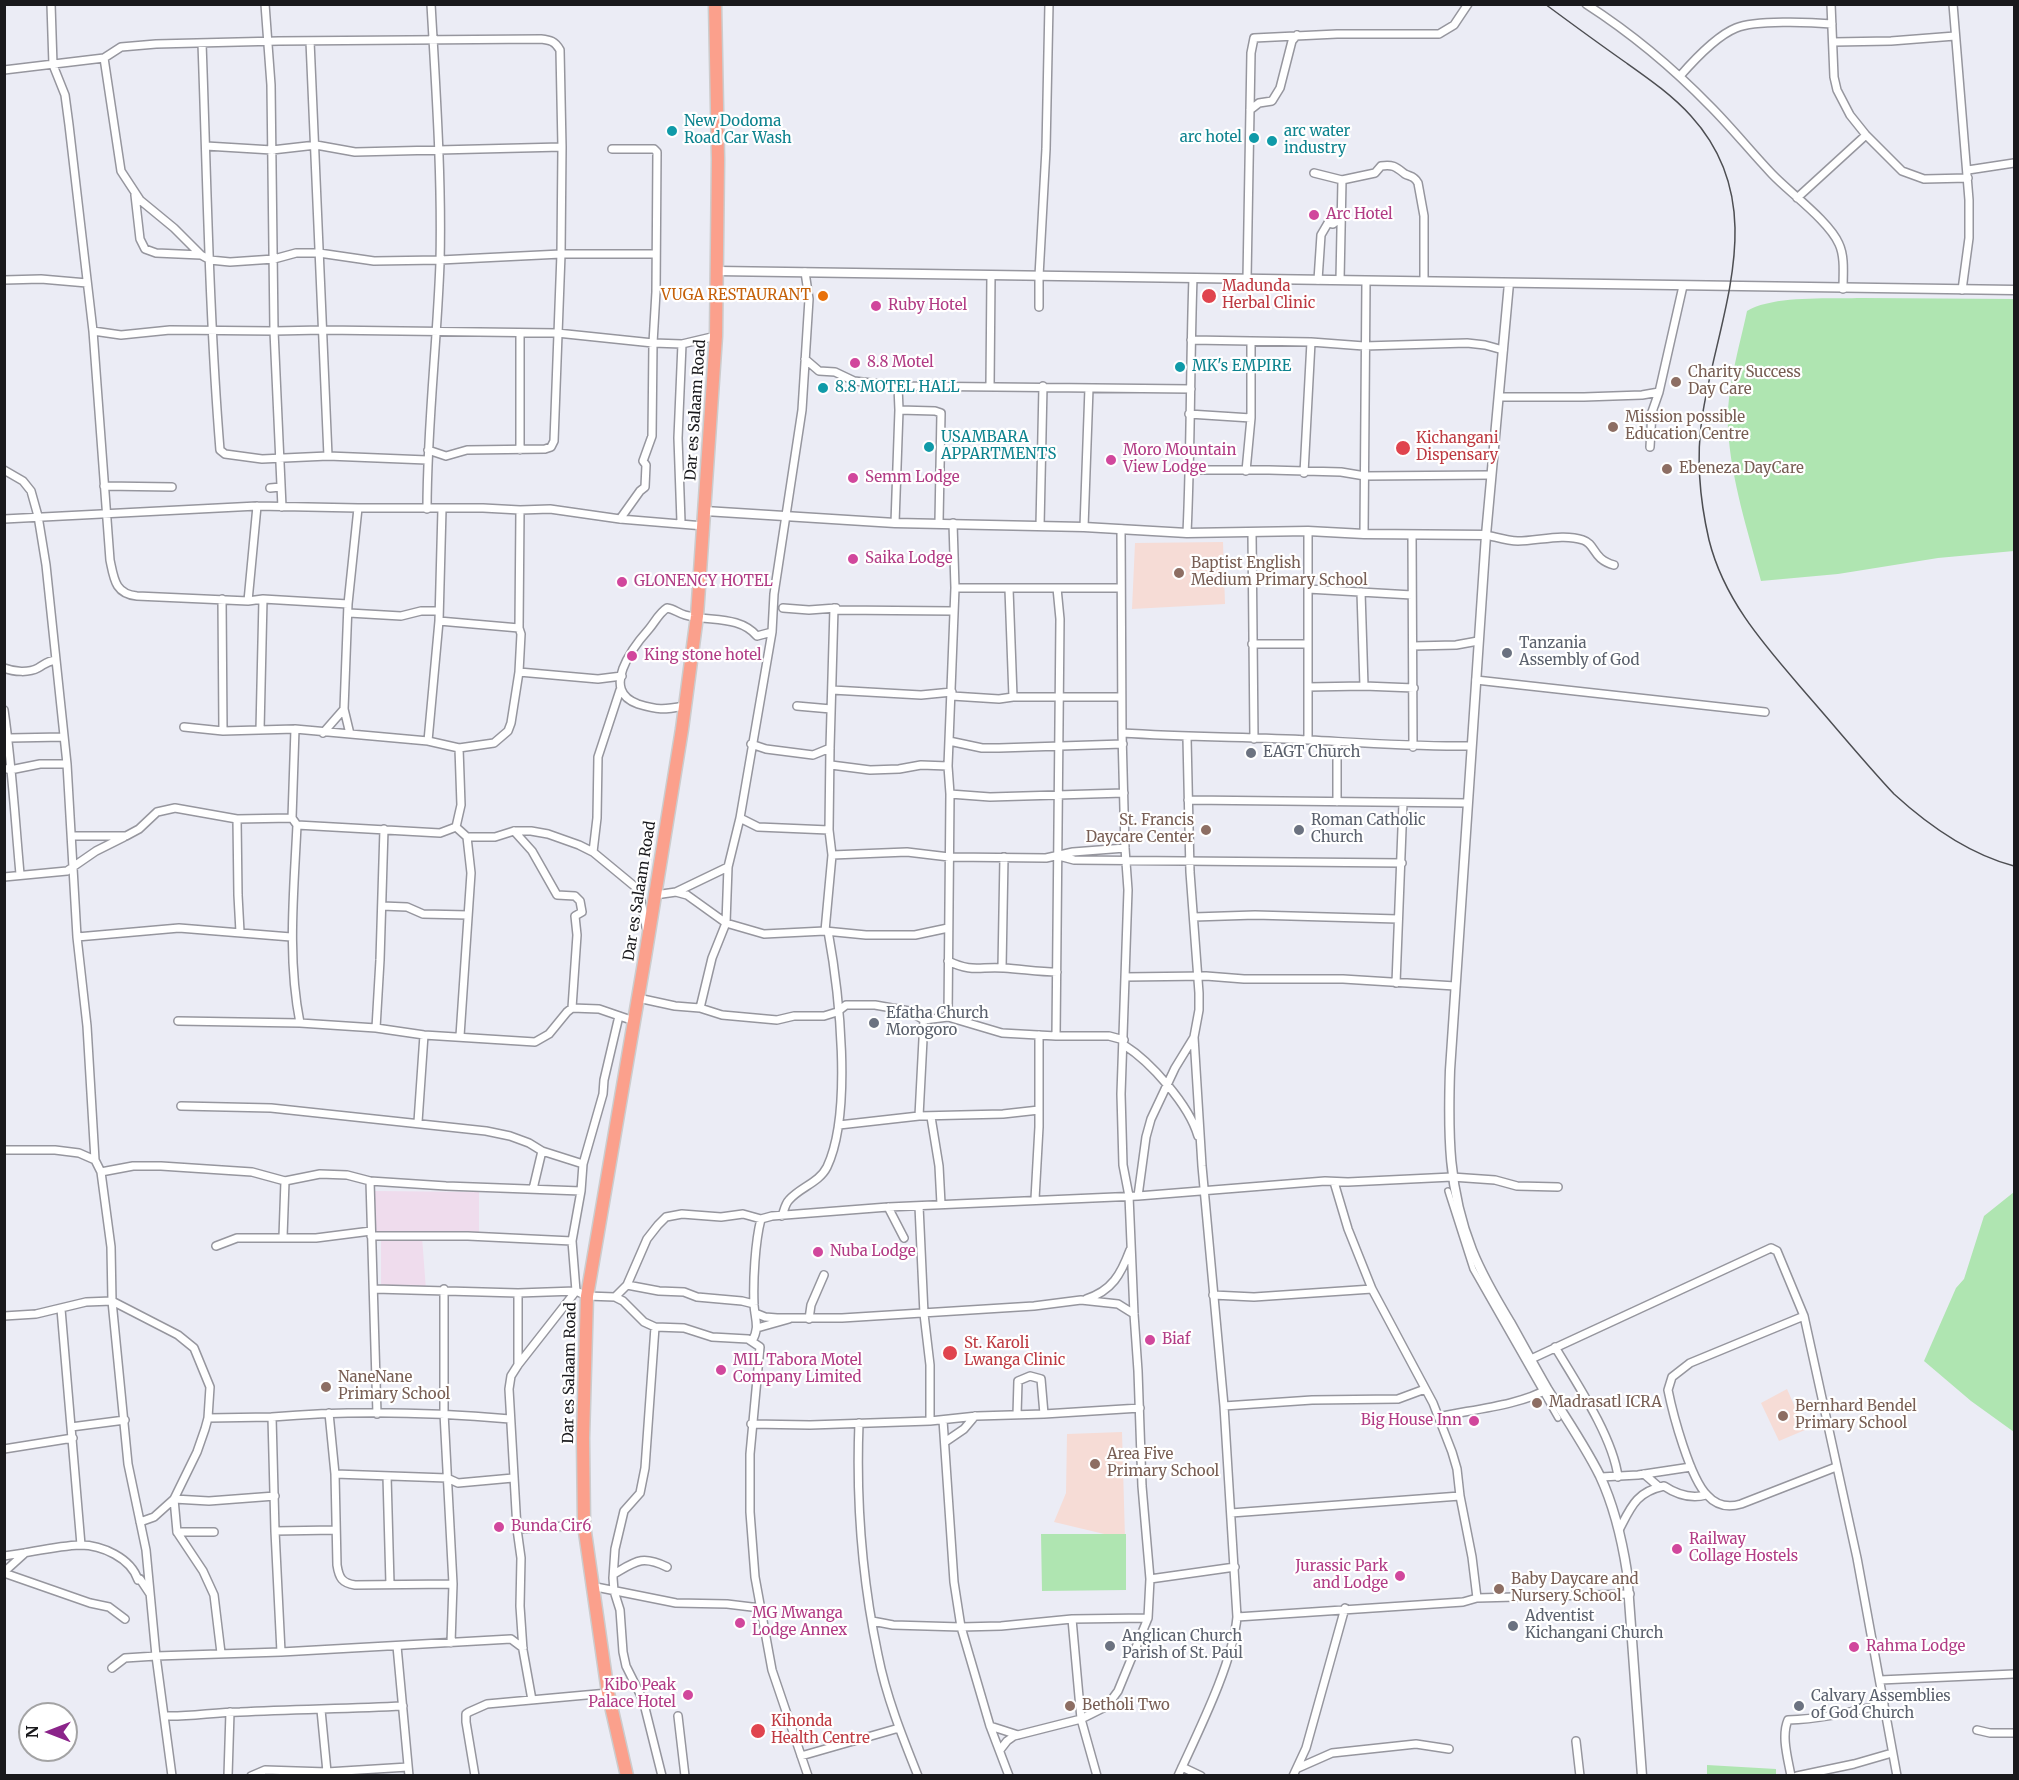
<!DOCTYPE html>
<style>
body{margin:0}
#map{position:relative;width:2019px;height:1780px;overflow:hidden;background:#ebecf5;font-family:Merriweather,serif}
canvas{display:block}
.frame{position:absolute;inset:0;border:6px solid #19191c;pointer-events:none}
.north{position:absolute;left:18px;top:1702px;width:60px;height:60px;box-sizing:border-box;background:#fff;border:2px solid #a3a3a4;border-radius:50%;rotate:270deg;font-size:16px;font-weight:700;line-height:24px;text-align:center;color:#19191c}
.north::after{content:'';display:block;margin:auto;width:21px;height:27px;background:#8b248a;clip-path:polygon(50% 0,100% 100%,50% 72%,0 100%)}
</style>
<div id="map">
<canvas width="2019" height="1780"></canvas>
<div class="frame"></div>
<div class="north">N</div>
</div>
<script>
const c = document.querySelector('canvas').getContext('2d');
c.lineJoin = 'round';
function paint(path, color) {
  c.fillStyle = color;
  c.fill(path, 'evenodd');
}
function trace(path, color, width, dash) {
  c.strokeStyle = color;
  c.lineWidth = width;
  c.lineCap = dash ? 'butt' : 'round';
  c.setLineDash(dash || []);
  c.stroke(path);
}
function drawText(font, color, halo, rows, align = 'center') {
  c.font = font + ' Merriweather,serif';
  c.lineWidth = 4.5;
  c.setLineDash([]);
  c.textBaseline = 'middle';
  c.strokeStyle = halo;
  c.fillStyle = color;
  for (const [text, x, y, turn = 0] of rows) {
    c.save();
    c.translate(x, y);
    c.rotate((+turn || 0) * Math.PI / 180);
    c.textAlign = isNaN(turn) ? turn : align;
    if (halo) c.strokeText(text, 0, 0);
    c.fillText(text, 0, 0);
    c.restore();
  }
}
paint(new Path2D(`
 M374,1191L479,1192V1233L375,1235Z
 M381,1236L422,1237L426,1290H381Z`), '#efdced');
paint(new Path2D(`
 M1223,542L1225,604L1132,609L1135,543Z
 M1787,1389L1805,1430L1779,1441L1761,1403Z
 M1122,1432L1125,1539L1054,1522L1066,1493L1067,1434Z`), '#f6dcd6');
paint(new Path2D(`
 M1862,298L2014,299V551L1938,558L1838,574L1761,581C1748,531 1731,480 1728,429C1726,390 1739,349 1747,311C1773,295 1831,299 1862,298Z
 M2014,1192V1432L1971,1401L1924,1361L1956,1288L1964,1279L1984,1216Z
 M1041,1534H1126V1590L1042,1591Z
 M1707,1765L1776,1769V1775H1707Z`), '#afe5b1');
const pedestrian = new Path2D(`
 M1448,1191L1473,1269L1558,1418`);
const minor = new Path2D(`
 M51,4L53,65L65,95L69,125L93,331L110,560C114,579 115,594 137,596L248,601L263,599L348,604
 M265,4L271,85L274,331L282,507
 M1586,4C1631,33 1673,68 1710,106C1732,128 1751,152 1772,174C1790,193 1829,221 1839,244C1845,257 1843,274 1843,289
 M1831,4L1834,77L1837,90L1850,115L1866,135L1902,171L1924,179L1968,178
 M1953,4L1969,200V238L1962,290
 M310,41L328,456
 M1834,42L1891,41L1955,36
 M202,43C207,179 209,314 220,450L225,454L262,459L328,456L427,460
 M104,58L121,171L140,200L174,228L201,255
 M4,70L104,58L121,47L156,44L279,41L541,39C550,40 555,41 560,50L562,147L561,254L554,441L551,447L545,449L467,450L446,456L428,450
 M1680,76C1694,60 1716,36 1736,28C1755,20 1810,22 1832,24
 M1250,110L1259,103L1272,101L1280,88L1292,41L1297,35
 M206,146L272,150L316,145L355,152L562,147
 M612,149H654L657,152L656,292L653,343L652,436L643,461L646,465L645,487L640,491L620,519
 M1968,170L2014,163
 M1314,173L1342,180L1375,173L1381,166C1393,164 1396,167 1405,174C1411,177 1414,176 1418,183L1424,216V281
 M135,195L140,239L145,249L156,253L201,255L210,260L230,262L274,259L296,253H319L374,261L440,260L561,254H656
 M1797,198L1866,135
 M1247,279L1251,53L1254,38L1337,34H1439L1454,25L1468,4
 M4,280L41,279L87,283
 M1318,280L1321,235L1328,223L1333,224L1342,217
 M1340,280L1342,180
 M1039,307V276L1046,149L1049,4
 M93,331L121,335L170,330L274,331L323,330L557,333L653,343L682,344L716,336
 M520,333V450
 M1191,340L1311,342L1364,346L1467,343L1485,345L1503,350
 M805,359L819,371L835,372L854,381L898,386L1191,389
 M990,386L991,275
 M1499,397H1584L1642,395L1659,392L1683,286
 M899,410L935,411L941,413L939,522
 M1189,414L1251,418V342
 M1650,447L1652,412L1659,392
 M4,470L23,481L31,491L38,516L46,565L67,764L77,937L87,1026L95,1160
 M1190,470H1269L1341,472L1365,476L1491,475
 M1246,471L1251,418
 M1304,473L1311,342
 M104,486L172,487
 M270,488L281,487
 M427,509C427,427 437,345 440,263C442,177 436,91 431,4
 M4,519L257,506L358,508H483L520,510L550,509L620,519L704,526
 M681,522L678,438L682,344
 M895,523L899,410L898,386
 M1040,526L1043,386
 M1084,527L1089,388
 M1308,531V740
 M1187,533C1191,448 1190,363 1193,278
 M1252,533L1254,739
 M1364,534L1366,281
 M1412,535L1413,747
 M1486,535C1496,537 1507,541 1518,541C1538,541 1563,533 1583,540C1596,544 1592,559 1614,565
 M955,588H1121
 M1009,589L1013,697
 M1308,589L1412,595
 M1361,592L1364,686
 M222,599L223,731
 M248,601L257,506
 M783,608L809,610L836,608V610L953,611
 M349,613L401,616L421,611H439
 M439,621L519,628
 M1252,644H1308
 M1413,646L1456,645L1478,641
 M4,668C14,672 29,673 38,668C45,664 47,661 56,660
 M519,672L598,679L622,676
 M1476,680L1765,712
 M1308,687L1364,686L1414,688
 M832,690L921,695L952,692
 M952,696L999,699L1013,697H1121
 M684,706C663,710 658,710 638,704C600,691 632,648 649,629C655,622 659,613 667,608C674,609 678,613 685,615C710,622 739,615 757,636L772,632L774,594L802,410L809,299L805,272
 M797,706L831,709
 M4,710C12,765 15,819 20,874
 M184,727L223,731L295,729L428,741L459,748L494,743L508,731L511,723L519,672L521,634L519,628L520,510
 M260,730L263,599
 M323,733L344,709
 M1122,733C1185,737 1247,737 1310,740C1364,743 1417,747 1471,746
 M350,734L344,709L348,604L358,508
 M9,738L64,737
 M428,741L439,621L442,509
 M949,741L982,748H999L1123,744
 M1337,742V802
 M751,744L766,749L813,755L830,748
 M831,765L870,770L899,769L921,765L948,766
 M4,768L10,770L40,764H67
 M950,794L990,797L1124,793
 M1188,800L1467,803
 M292,818L295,729
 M740,818L758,827L829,830
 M237,819L238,895L240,932
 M297,825C294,891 287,957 300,1023L376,1028L424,1035L535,1042L549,1034L567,1012L572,1008L599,1009L634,1021
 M456,827L461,805L459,748
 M514,831L532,851L557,895L575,896L580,901L582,912L575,916L577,935L572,1008
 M72,836H126L139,829L157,812L175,808L237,819L292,818L297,825L440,833L456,827L467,837H495L514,831H531L548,834L579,845L593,852L639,890L646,927
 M593,852L597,818L598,757L620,690
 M832,855L907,852L949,857L1046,858L1073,852L1125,848
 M1059,856L1074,860L1402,863
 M4,877L67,871L96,851L124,837
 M676,892L728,867
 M655,895L676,892L687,895L726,923L764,934L825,931L832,855L829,830L830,748L834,608
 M382,906L407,907L423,914L468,915
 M1194,917L1255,915L1398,919
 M825,931L866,935H915L948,928
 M77,937L179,928L291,937
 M948,961C973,973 980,966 1004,968C1022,969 1039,972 1057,972
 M1002,968L1004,857
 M1125,977L1206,976L1244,979H1343L1455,986
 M1396,983L1403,803
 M638,998L675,1006L700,1008L722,1015L777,1020L794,1016H824L837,1012L846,1005H875L909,1011L924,1020L948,1017L1002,1033L1056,1036H1109L1124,1040
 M700,1008L712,958L726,923L728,867L740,818L772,632
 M948,1017L950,794L948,766L955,588L953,523
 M178,1021L300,1023
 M376,1028L380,960L384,829
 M460,1036L471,873L467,837
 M1056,1036L1060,619L1057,588
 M1124,1045C1151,1062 1189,1105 1198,1136
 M181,1106L271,1108L486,1131L510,1136L529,1143L542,1151L583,1164L581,1191
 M919,1116L924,1020
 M931,1117L939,1166L941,1204
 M418,1122L424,1035
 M839,1125L919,1116L1003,1114L1039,1110
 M4,1150H55L79,1153L95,1160L101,1172L111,1247L112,1301L128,1464L146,1550L156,1656L172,1776
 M583,1164L603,1094L604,1080L619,1016
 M101,1172L133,1166H161L252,1172L285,1181L320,1174L347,1175L370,1181L446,1186L581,1191L572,1241L576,1291L518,1365L511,1376L509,1389L517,1529L521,1558L520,1606L523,1650L532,1700
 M370,1181L377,1414
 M1334,1182L1348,1229L1372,1289L1433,1403L1452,1452L1457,1469L1460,1496L1472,1557L1477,1598
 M533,1189L542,1151
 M1138,1196L1146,1137L1151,1119L1175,1068L1194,1037
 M1035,1199L1039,1127V1035
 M919,1206L924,1314L930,1365V1421
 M888,1207L904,1238
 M782,1216C784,1211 785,1204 789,1200C800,1187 819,1183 827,1167C853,1112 839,991 828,931
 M371,1236H468L572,1241
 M283,1237L285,1181
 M216,1246L237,1238H316L371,1231
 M627,1285L659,1291L684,1292L697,1297L742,1301L754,1304
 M375,1289L518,1293L576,1291L587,1296L615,1297L623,1301L644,1322L655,1327L684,1328L712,1337L748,1339L760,1347L750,1454V1512L755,1577L772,1670L808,1776
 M444,1289V1413L453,1584L451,1643
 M1213,1295L1254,1297L1372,1289
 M615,1297L627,1285L647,1239L658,1225L666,1217L682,1214L721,1217L743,1214L761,1219L772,1216L888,1207L1138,1196L1325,1181L1348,1182L1452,1177L1495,1180L1517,1186L1558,1187
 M1086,1299C1112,1291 1121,1274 1130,1250
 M61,1309L71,1427
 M755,1313L765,1317L777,1318H842L1034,1306L1081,1300L1118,1304L1134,1314
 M4,1316L36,1314L86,1302L112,1301L178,1335L194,1348L210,1387L208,1418L205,1429L197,1452L174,1499L154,1517L140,1522
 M1804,1316L1690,1363L1672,1377L1668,1390C1673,1415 1690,1478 1707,1495C1716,1505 1728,1508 1741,1504L1836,1467
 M809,1319L811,1305L824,1275
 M655,1327L645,1468L640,1493L624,1511L615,1549L613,1578L614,1591L620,1610L623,1652L626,1666L643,1700L662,1776
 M757,1328L789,1319
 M752,1341C760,1328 755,1319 754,1305C753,1281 755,1242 761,1219
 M1555,1347C1576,1382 1613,1437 1618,1477
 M1531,1359L1771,1248L1777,1251L1804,1316L1857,1558L1897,1776
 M518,1365V1293
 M1224,1406L1312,1400L1398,1399L1425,1389
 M329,1413L335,1474L337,1565C339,1578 342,1583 355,1585L453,1584
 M1017,1415L1018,1381L1030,1376L1041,1379L1044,1414
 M1438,1417C1469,1410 1522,1405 1547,1389
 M208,1418L272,1417
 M943,1420L954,1582L961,1627L990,1726L1009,1776
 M859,1423C856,1500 862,1579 878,1655C886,1696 902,1736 918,1776
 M751,1424L810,1425L930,1421L977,1416L1044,1414L1140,1408
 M945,1442L964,1429L975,1416
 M4,1449L73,1438
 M335,1474L447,1478L458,1483L513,1478
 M1644,1474L1659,1487
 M387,1476L390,1584
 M1601,1477L1638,1475L1691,1467
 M1231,1513L1460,1496
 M517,1529L584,1525
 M1619,1530C1631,1507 1636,1492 1664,1486C1676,1494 1691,1499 1706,1495
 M275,1531L335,1530
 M177,1532L203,1571L214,1595L221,1653
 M214,1532H177L174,1499L209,1501L275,1496
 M81,1545L71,1427L125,1420
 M4,1556C29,1553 55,1546 80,1545C102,1545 131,1558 138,1580L140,1579L150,1594
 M4,1572L25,1553
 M4,1573L90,1603L109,1607L125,1619
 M614,1574C636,1561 642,1555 667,1567
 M1150,1579L1235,1567
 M591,1586L676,1603L727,1604L760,1608
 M1237,1617L1463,1602L1477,1598L1630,1594
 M1072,1619L1081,1719L1097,1776
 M872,1621L893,1625L961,1627L1001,1626L1072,1619L1148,1618
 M397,1646L409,1776
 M281,1652L275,1531L272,1417C351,1410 431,1412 510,1419
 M112,1668L125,1658L156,1656L281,1652L511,1639L523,1648
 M1880,1680L2014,1674
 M321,1710L327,1772
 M165,1716C190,1717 215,1712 240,1712C294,1709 348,1709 403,1706
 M678,1716L685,1776
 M990,1726L1018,1735
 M1977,1730L1990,1733H2014
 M1576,1741L1580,1776
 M1000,1750L1007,1741L1014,1736L1081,1719L1107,1706L1118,1691L1148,1618L1150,1579L1142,1486L1138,1371L1134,1314L1129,1196L1123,1165L1121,1094L1128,890L1125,848L1122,733L1121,529
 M801,1756L899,1728
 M1182,1767L1201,1776
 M1298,1768L1332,1753L1416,1744L1449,1749
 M228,1776L230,1712
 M251,1776L265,1770L327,1772L408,1767
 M475,1776L466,1722V1714L469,1712L487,1704L608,1693
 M1178,1776C1198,1732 1233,1663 1237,1617L1224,1406L1202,1166L1194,1037L1199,1010V993L1190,872L1187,738
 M1293,1776L1306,1748L1345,1608
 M1791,1776C1788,1759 1781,1736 1788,1720C1821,1719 1853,1712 1884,1704
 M1797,1776L1854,1764L1892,1753`);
const tertiary = new Path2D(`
 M718,271L2014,290
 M1509,283L1486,535L1450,1070C1448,1133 1448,1190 1472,1250C1482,1275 1496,1299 1510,1322C1523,1345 1535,1368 1548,1390C1566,1418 1585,1446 1600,1476C1614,1506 1622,1540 1627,1572L1642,1776
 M705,511L895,523L1084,527L1187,533L1308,531L1364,534L1486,535`);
const trunk = new Path2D(`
 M627,1776L608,1693L584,1525L583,1438L587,1296L645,957L682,729L697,616L716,336L718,160L715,4`);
trace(pedestrian, '#96969e', 8);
trace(minor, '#96969e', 10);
trace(tertiary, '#96969e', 11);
trace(trunk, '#cccccd', 15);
trace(pedestrian, '#fff', 5);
trace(minor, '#fff', 7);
trace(tertiary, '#fff', 8);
trace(trunk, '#fba08c', 12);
trace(new Path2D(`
 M1545,4C1572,24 1598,43 1625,62C1649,79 1672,95 1691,116C1774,207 1717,316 1702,418C1696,459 1700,501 1709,540C1725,604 1769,650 1810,698C1838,730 1865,763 1894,794C1929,826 1968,854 2014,866`), '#4d4e52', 1.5);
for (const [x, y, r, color] of [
 [672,131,6,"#0f9aa8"],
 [1254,138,6,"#0f9aa8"],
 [1272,141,6,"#0f9aa8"],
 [1314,215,6,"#d1479c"],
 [823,296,6,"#e8710a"],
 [1209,296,8,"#e0444e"],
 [876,306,6,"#d1479c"],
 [855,363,6,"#d1479c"],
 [1180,367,6,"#0f9aa8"],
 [1676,382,6,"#8d6e63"],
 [823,388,6,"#0f9aa8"],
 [1613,427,6,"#8d6e63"],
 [929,447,6,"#0f9aa8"],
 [1403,448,8,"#e0444e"],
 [1111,460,6,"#d1479c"],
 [1667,469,6,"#8d6e63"],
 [853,478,6,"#d1479c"],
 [853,559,6,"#d1479c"],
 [1179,573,6,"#8d6e63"],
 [622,582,6,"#d1479c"],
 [1507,653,6,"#6b7280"],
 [632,656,6,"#d1479c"],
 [1251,753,6,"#6b7280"],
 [1206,830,6,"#8d6e63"],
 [1299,830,6,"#6b7280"],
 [874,1023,6,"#6b7280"],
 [818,1252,6,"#d1479c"],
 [1150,1340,6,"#d1479c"],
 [950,1353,8,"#e0444e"],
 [721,1370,6,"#d1479c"],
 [326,1387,6,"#8d6e63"],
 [1537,1403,6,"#8d6e63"],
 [1783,1416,6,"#8d6e63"],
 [1474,1421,6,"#d1479c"],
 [1095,1464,6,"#8d6e63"],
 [499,1527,6,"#d1479c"],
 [1677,1549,6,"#d1479c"],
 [1400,1576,6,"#d1479c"],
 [1499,1589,6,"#8d6e63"],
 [740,1623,6,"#d1479c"],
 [1513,1626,6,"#6b7280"],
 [1110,1646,6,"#6b7280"],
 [1854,1647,6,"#d1479c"],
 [688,1695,6,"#d1479c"],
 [1070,1706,6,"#8d6e63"],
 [1799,1706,6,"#6b7280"],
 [758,1731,8,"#e0444e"]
]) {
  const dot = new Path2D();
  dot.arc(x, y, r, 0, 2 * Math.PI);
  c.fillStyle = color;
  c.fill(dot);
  trace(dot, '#fff', 2);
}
drawText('15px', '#0d838f', '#fff', [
 ["New Dodoma",684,122],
 ["Road Car Wash",684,139],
 ["arc water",1284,132],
 ["industry",1284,149],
 ["arc hotel",1242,138,"right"],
 ["MK's EMPIRE",1192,367],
 ["8.8 MOTEL HALL",835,388],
 ["USAMBARA",941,438],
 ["APPARTMENTS",941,455]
], 'left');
drawText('15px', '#b23c85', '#fff', [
 ["Arc Hotel",1326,215],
 ["Ruby Hotel",888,306],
 ["8.8 Motel",867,363],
 ["Moro Mountain",1123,451],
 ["View Lodge",1123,468],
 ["Semm Lodge",865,478],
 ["Saika Lodge",865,559],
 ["GLONENCY HOTEL",634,582],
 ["King stone hotel",644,656],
 ["Nuba Lodge",830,1252],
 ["Biaf",1162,1340],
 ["MIL Tabora Motel",733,1361],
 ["Company Limited",733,1378],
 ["Big House Inn",1462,1421,"right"],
 ["Bunda Cir6",511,1527],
 ["Railway",1689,1540],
 ["Collage Hostels",1689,1557],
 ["Jurassic Park",1388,1567,"right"],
 ["and Lodge",1388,1584,"right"],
 ["MG Mwanga",752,1614],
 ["Lodge Annex",752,1631],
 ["Rahma Lodge",1866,1647],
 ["Kibo Peak",676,1686,"right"],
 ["Palace Hotel",676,1703,"right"]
], 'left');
drawText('15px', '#be3a42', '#fff', [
 ["Madunda",1222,287],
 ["Herbal Clinic",1222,304],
 ["Kichangani",1416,439],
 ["Dispensary",1416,456],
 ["St. Karoli",964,1344],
 ["Lwanga Clinic",964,1361],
 ["Kihonda",771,1722],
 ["Health Centre",771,1739]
], 'left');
drawText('15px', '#c56008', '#fff', [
 ["VUGA RESTAURANT",811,296]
], 'right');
drawText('15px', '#785e54', '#fff', [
 ["Charity Success",1688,373],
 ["Day Care",1688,390],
 ["Mission possible",1625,418],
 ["Education Centre",1625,435],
 ["Ebeneza DayCare",1679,469],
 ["Baptist English",1191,564],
 ["Medium Primary School",1191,581],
 ["St. Francis",1194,821,"right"],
 ["Daycare Center",1194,838,"right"],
 ["NaneNane",338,1378],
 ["Primary School",338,1395],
 ["Madrasatl ICRA",1549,1403],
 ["Bernhard Bendel",1795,1407],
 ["Primary School",1795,1424],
 ["Area Five",1107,1455],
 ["Primary School",1107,1472],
 ["Baby Daycare and",1511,1580],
 ["Nursery School",1511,1597],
 ["Betholi Two",1082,1706]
], 'left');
drawText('15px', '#19191c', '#fff', [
 ["Dar es Salaam Road",696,410,-86],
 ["Dar es Salaam Road",640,891,-81],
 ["Dar es Salaam Road",570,1373,-89]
]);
drawText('15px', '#5b616d', '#fff', [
 ["Tanzania",1519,644],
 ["Assembly of God",1519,661],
 ["EAGT Church",1263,753],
 ["Roman Catholic",1311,821],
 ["Church",1311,838],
 ["Efatha Church",886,1014],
 ["Morogoro",886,1031],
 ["Adventist",1525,1617],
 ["Kichangani Church",1525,1634],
 ["Anglican Church",1122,1637],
 ["Parish of St. Paul",1122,1654],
 ["Calvary Assemblies",1811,1697],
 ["of God Church",1811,1714]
], 'left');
</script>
